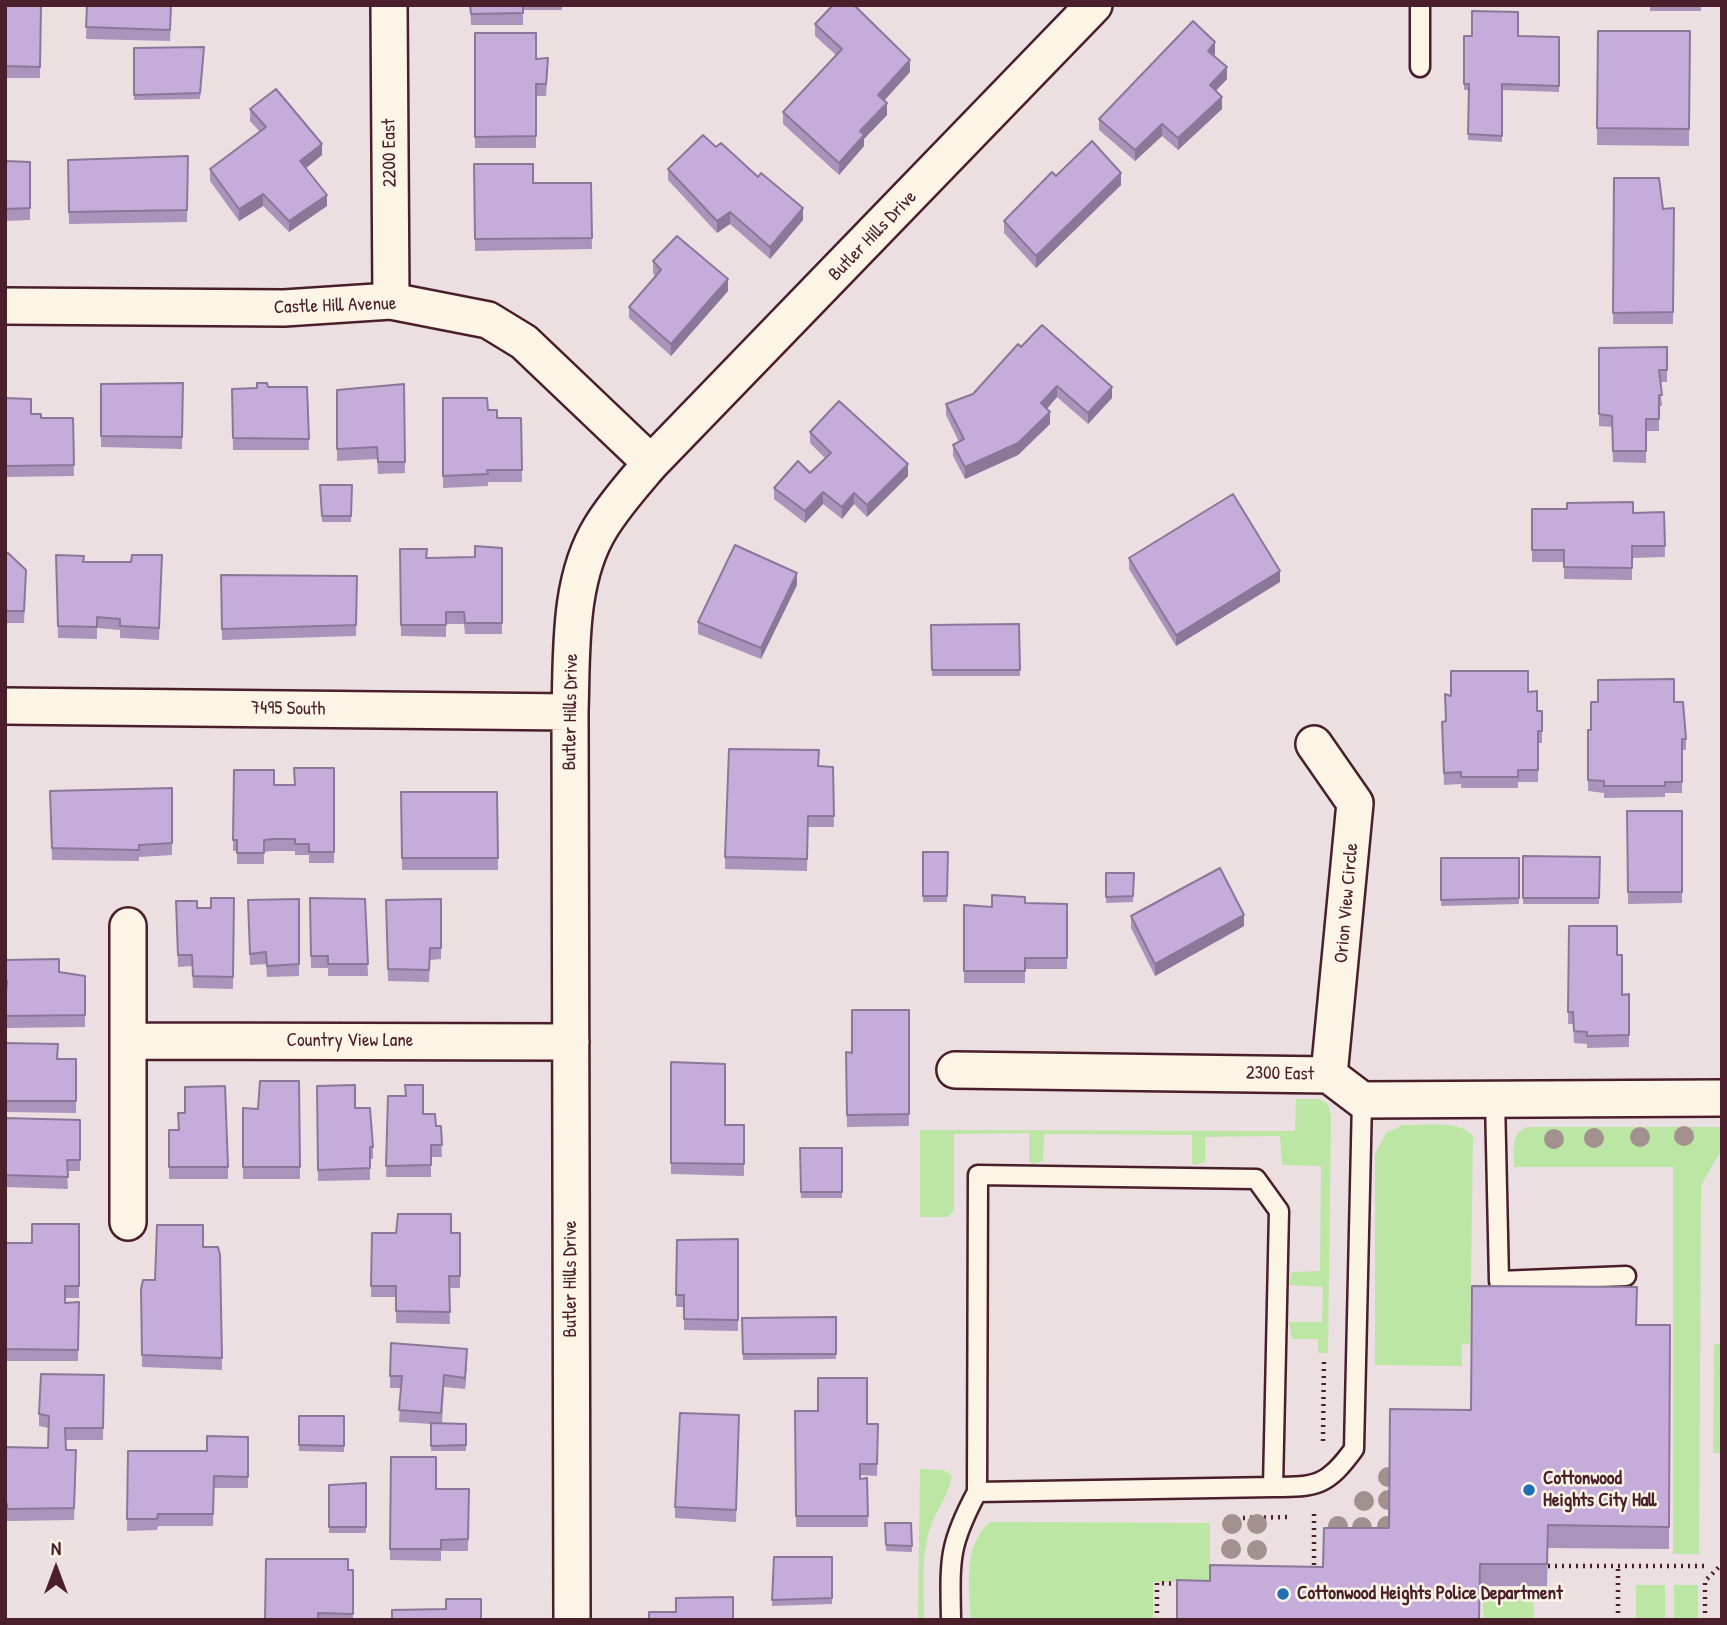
<!DOCTYPE html>
<style>
body{margin:0}
#map{position:relative;width:1727px;height:1625px;overflow:hidden;background:#ecdfe2;font-family:"Patrick Hand",sans-serif}
canvas{display:block}
.frame{position:absolute;inset:0;border:7px solid #4a1f2b;pointer-events:none}
.north{position:absolute;left:21px;top:1534px;width:70px;height:70px;-webkit-text-stroke:5px #fcf5e5;paint-order:stroke;rotate:0deg;font-size:19px;font-weight:700;line-height:28px;text-align:center;color:#4a1f2b}
.north::after{content:'';display:block;margin:auto;width:24px;height:32px;background:#4a1f2b;clip-path:polygon(50% 0,100% 100%,50% 72%,0 100%)}
</style>
<div id="map">
<canvas width="1727" height="1625"></canvas>
<div class="frame"></div>
<div class="north">N</div>
</div>
<script>
const c = document.querySelector('canvas').getContext('2d');
c.lineJoin = 'round';
function paint(path, color) {
  c.fillStyle = color;
  c.fill(path, 'evenodd');
}
function trace(path, color, width, dash) {
  c.strokeStyle = color;
  c.lineWidth = width;
  c.lineCap = dash ? 'butt' : 'round';
  c.setLineDash(dash || []);
  c.stroke(path);
}
function drawText(font, color, halo, rows, align = 'center') {
  c.font = font + ' "Patrick Hand",sans-serif';
  c.lineWidth = 5;
  c.setLineDash([]);
  c.textBaseline = 'middle';
  c.strokeStyle = halo;
  c.fillStyle = color;
  for (const [text, x, y, turn = 0] of rows) {
    c.save();
    c.translate(x, y);
    c.rotate((+turn || 0) * Math.PI / 180);
    c.textAlign = isNaN(turn) ? turn : align;
    if (halo) c.strokeText(text, 0, 0);
    c.fillText(text, 0, 0);
    c.restore();
  }
}
paint(new Path2D(`
 M1296,1099H1319L1328,1104L1331,1116L1328,1353H1318V1339H1292L1289,1322H1322L1323,1287L1289,1285L1292,1272L1320,1271L1321,1166L1282,1165L1280,1136L1205,1137V1162L1195,1165L1192,1163V1135L1044,1134L1043,1161L1033,1164L1029,1161V1133L954,1134V1210L948,1217H920V1130L1295,1131Z
 M1403,1125C1422,1126 1461,1119 1473,1136L1470,1344H1462V1366L1375,1365V1154L1386,1133Z
 M1528,1127H1722V1149L1701,1185L1699,1554H1673V1167H1514C1514,1151 1510,1132 1528,1127Z
 M1714,1344H1722V1453H1713Z
 M920,1469L943,1470L952,1475C949,1496 935,1511 929,1531C921,1559 924,1591 924,1620H918Z
 M990,1522L1210,1523V1581L1153,1582V1620H970C970,1585 962,1547 990,1522Z
 M1636,1585H1665V1620H1636Z
 M1674,1585H1698V1620H1674Z
 M1483,1591H1533L1534,1620H1483Z`), '#bbe6a3');
const service = new Path2D(`
 M1420,5V67
 M1495,1099L1499,1281L1626,1276
 M977,1492L1273,1487
 M951,1620C950,1560 948,1546 977,1492L978,1175L1256,1179L1279,1211L1273,1487C1317,1487 1327,1486 1354,1449L1362,1100`);
const minor = new Path2D(`
 M389,5L391,301
 M5,306L284,308L391,301L488,320L524,342L651,463
 M5,706L570,712
 M1314,744L1355,803L1329,1075
 M128,926V1222
 M128,1041L571,1042
 M955,1070L1329,1075L1362,1100L1722,1098
 M572,1620L570,712C572,652 568,580 601,527C615,504 634,483 651,463L1094,5`);
trace(service, '#4a1f2b', 23);
trace(minor, '#4a1f2b', 40);
trace(new Path2D(`
 M1323,1441L1324,1357
 M1314,1514V1569
 M1243,1518L1290,1517
 M1548,1566H1705
 M1157,1620V1583L1183,1584
 M1618,1620V1566
 M1705,1620V1581L1722,1564`), '#4a1f2b', 4.5, [2, 5]);
trace(service, '#fcf5e5', 18);
trace(minor, '#fcf5e5', 35);
c.fillStyle = '#a2918e';
for (const [x, y] of [
 [1684,1136],
 [1640,1137],
 [1594,1138],
 [1554,1139],
 [1388,1477],
 [1388,1500],
 [1364,1501],
 [1232,1524],
 [1257,1524],
 [1338,1526],
 [1387,1526],
 [1362,1527],
 [1231,1549],
 [1257,1550]
]) {
  c.beginPath();
  c.arc(x, y, 10, 0, 2 * Math.PI);
  c.fill();
}
paint(new Path2D(`
 M5,5H41L40,78H5Z
 M87,5H171L170,41L86,39Z
 M470,5H562V10H523V25H471Z
 M1650,5H1701V11H1650Z
 M815,24L910,72L884,101L887,115L864,139V146L839,175L783,124V112L836,55L815,36Z
 M1598,31H1690L1689,146L1597,145Z
 M475,33L536,59L548,69L546,96H536V148H475Z
 M1464,36L1559,37V92L1502,90V142L1468,140L1469,90H1464Z
 M134,48L204,53L200,99L134,100Z
 M1215,54L1213,56L1227,79L1216,91L1222,109L1178,150L1162,136L1135,161L1099,130V119Z
 M250,109L322,155L306,168L327,206L289,232L263,206L239,221L210,181V169L260,132L250,121Z
 M716,147L803,220L770,259L730,224L717,233L668,180V169Z
 M188,156L187,222L69,224L68,160Z
 M5,161L30,162V220L5,221Z
 M474,164L533,183H591L592,249L475,251Z
 M1056,176L1121,185L1036,268L1004,233V221Z
 M1614,178L1663,209L1674,208L1673,324H1613Z
 M653,261L728,291L671,356L629,318V307L655,276L653,273Z
 M1021,347L1112,398L1088,424L1057,397L1047,409L1050,424L1018,455L965,479L953,456V445L959,442L946,415V404L973,394Z
 M1667,347V382H1660L1662,406H1659V431H1646V463L1613,462L1612,427L1599,426V348Z
 M183,383L182,449L101,447V384Z
 M404,384L405,473L378,474L377,459L337,461V390Z
 M268,387H307L309,450H233L232,389Z
 M5,398L31,414L41,418H73L74,476L5,477Z
 M443,398L488,410L497,418H521L522,482H488V486L443,488Z
 M810,432L908,476L867,517L854,504L842,519L823,504L805,523L774,499V488L810,473L825,458L810,443Z
 M320,485H352L351,522H322Z
 M1532,509L1633,513L1664,512L1665,557L1632,558V580L1564,579V562H1532Z
 M502,548V634H465L464,624H446V637L401,636L400,549L427,558L475,557Z
 M5,553L26,581L24,623H5Z
 M56,555L84,562H131L162,555L159,640L120,638V630L97,628V639L58,638Z
 M1129,558L1280,582L1176,646L1129,569Z
 M221,575L357,576L356,636L222,640Z
 M797,585L761,659L698,634V622Z
 M1019,624L1020,676H932L931,625Z
 M1528,692L1537,711H1542V743H1538V782H1518V788H1461V784L1444,785L1442,722L1445,721L1451,696Z
 M1674,702L1686,739V750H1682V793H1665V797L1604,798V793L1588,791V730Z
 M819,766L833,767L834,827H808L807,871L725,869V857Z
 M334,768V863H309V855H295V851H273L264,852V864H237V851H233L234,770L274,785H295Z
 M172,788V855L139,857V861L52,860L50,791Z
 M401,792H497L498,870H402Z
 M1627,811H1682V903L1628,904Z
 M923,852H948L947,902H923Z
 M1523,856L1600,857L1599,904H1523Z
 M1441,858H1519V904L1441,906Z
 M1106,873H1134L1133,902L1106,903Z
 M234,898L233,989L193,988L192,966L178,967L176,901L197,908H211Z
 M310,898L365,899L368,976H328V968H311Z
 M299,899V976L267,977L266,964L250,965L248,900Z
 M441,899V959L430,960L429,982L388,981L386,900Z
 M1025,903L1067,904V969H1025V983H964V905L992,907Z
 M1131,916L1244,926L1155,976L1131,928Z
 M1569,926L1617,955L1622,995L1629,994V1047L1587,1048V1044L1574,1043L1573,1024H1568Z
 M5,960L59,972L85,976V1027L5,1028Z
 M909,1010V1126L847,1127L846,1052L852,1053Z
 M5,1043L58,1059H76V1113L5,1112Z
 M671,1062L725,1125H744V1176L671,1174Z
 M299,1081L300,1179H243V1108L258,1109Z
 M317,1086L355,1108L373,1147V1159H370V1180L318,1181Z
 M388,1096L423,1114L436,1126H441L442,1157H431V1177H386Z
 M5,1118L80,1120V1171H67L68,1189L5,1187Z
 M169,1130L228,1167V1179H169Z
 M800,1148H842V1198H801Z
 M79,1224V1298H65V1303L79,1302L78,1361H5V1243H32Z
 M372,1233H460V1288H449L450,1324L396,1323V1297H371Z
 M738,1239V1331L684,1330V1307H676L677,1240Z
 M203,1247L220,1255L222,1370L142,1367L141,1289Z
 M836,1317V1359L743,1360L742,1318Z
 M1636,1325H1670L1669,1549L1548,1548L1547,1586H1480L1210,1581L1323,1567L1389,1528L1471,1410Z
 M467,1361L465,1389L444,1387L442,1424H466V1451H431V1424L399,1422L401,1388H390V1376Z
 M104,1375L103,1440H66V1450L76,1462L74,1520L7,1521V1515H5V1447L48,1448L49,1428L39,1426V1414Z
 M795,1411H818L867,1424H878L877,1476L860,1475V1479L867,1478L868,1527H796Z
 M739,1415L736,1522L675,1518V1507Z
 M299,1416H344V1452L299,1451Z
 M248,1437V1488H214L213,1526H158L157,1530L127,1531L128,1451H207Z
 M391,1457L436,1489H469L468,1551H441V1561L390,1560Z
 M366,1483V1533H329V1485Z
 M885,1523H911L912,1552L886,1551Z
 M774,1557H832V1604L772,1606Z
 M348,1570H353V1620H265Z`), '#aa94bb');
paint(new Path2D(`
 M1215,42V54L1208,62V51Z
 M910,60V72L878,107V95Z
 M1227,67V79L1210,96V85Z
 M1222,97V109L1178,150V138Z
 M887,103V115L864,139V146L839,175V163L860,131Z
 M1162,124V136L1135,161V150Z
 M322,144V155L300,173V161Z
 M1121,173V185L1036,268V256Z
 M263,194V206L239,221V209Z
 M327,195V206L289,232V221Z
 M803,208V220L770,259V247Z
 M730,212V224L717,233V221Z
 M728,279V291L671,356V344Z
 M1057,386V397L1041,415V403Z
 M1112,387V398L1088,424V413Z
 M1050,412V424L1018,455L965,479V467Z
 M908,464V476L867,517V505Z
 M823,492V504L805,523V511Z
 M854,493V504L842,519V507Z
 M1280,571V582L1176,646V635Z
 M797,573V585L761,659V648Z
 M1244,915V926L1155,976V964Z
 M467,1349V1361L465,1389V1378Z`), '#8b7899');
const building = new Path2D(`
 M5,5H41L40,67L5,66Z
 M87,5H171L170,30L86,27Z
 M470,5H523V13L471,14Z
 M833,5H854L910,60L878,95L887,103L860,131L864,135L839,163L783,112L842,49L815,24Z
 M1472,11L1518,12V36L1559,37V86L1502,84V136L1468,134L1469,84H1464V36H1472Z
 M1193,21L1215,42L1208,51L1227,67L1210,85L1222,97L1178,138L1162,124L1135,150L1099,119Z
 M1598,31H1690L1689,129L1597,128Z
 M475,33H536V59L548,58L546,84H536V136L475,137Z
 M204,47L200,93L134,95V48Z
 M276,89L322,144L300,161L327,195L289,221L263,194L239,209L210,169L266,127L250,109Z
 M703,135L716,147L721,143L758,177L761,173L803,208L770,247L730,212L717,221L668,169Z
 M1092,141L1121,173L1036,256L1004,221L1052,172L1056,176Z
 M188,156L187,210L69,212L68,160Z
 M5,161L30,162V208L5,209Z
 M474,164H533V183H591L592,238L475,239Z
 M1614,178H1659L1663,209L1674,208L1673,312L1613,313Z
 M677,236L728,279L671,344L629,307L661,270L653,261Z
 M1042,325L1112,387L1088,413L1057,386L1041,403L1050,412L1018,443L965,467L953,445L964,439L946,404L973,394L1018,344L1021,347Z
 M1667,347V370H1659L1662,395H1659V419H1646V451H1613L1612,416L1599,414V348Z
 M183,383L182,437L101,436V384Z
 M257,383H267L268,387H307L309,439L233,438L232,389L257,388Z
 M404,384L405,462H378L377,447L337,449V390Z
 M5,398L31,399V414H41V418H73L74,465L5,466Z
 M443,398H487L488,410H497V418H521L522,470H487L488,474L443,476Z
 M839,401L908,464L867,505L854,493L842,507L823,492L805,511L774,488L798,461L810,473L831,453L810,432Z
 M320,485H352L351,516H322Z
 M1233,494L1280,571L1176,635L1129,558Z
 M1633,502V513L1664,512L1665,546H1632V568L1564,567V550H1532V509H1567V503Z
 M735,545L797,573L761,648L698,622Z
 M475,546L502,548V623H465L464,612H446V625H401L400,549H427L426,558L475,557Z
 M5,553H8L26,570L24,611H5Z
 M56,555L84,556L83,562H131L132,555H162L159,628L120,626V619L97,617V627L58,626Z
 M221,575L357,576L356,625L222,629Z
 M1019,624L1020,670H932L931,625Z
 M1451,671H1528V692L1537,691V711H1542V731H1538V770H1518V777H1461V772L1444,773L1442,722L1446,721L1445,694L1451,696Z
 M1674,679V702H1683L1686,739H1682V782H1665V786H1604V781L1588,780V730H1591V702H1598V680Z
 M729,749L819,750L818,766L833,767L834,816H808L807,859L725,857Z
 M294,768H334V852H309V844H295V839H273L264,840V853H237V840H233L234,770H274V785H295Z
 M172,788V843L139,845V850L52,848L50,791Z
 M401,792H497L498,858H402Z
 M1627,811H1682V892H1628Z
 M923,852H948L947,896H923Z
 M1523,856L1600,857L1599,898H1523Z
 M1441,858H1519V898L1441,900Z
 M1220,868L1244,915L1155,964L1131,916Z
 M1106,873H1134L1133,896L1106,897Z
 M992,895L1025,897V903L1067,904V958H1025V971H964V905L992,907Z
 M211,898H234L233,977L193,976L192,955H178L176,901H197V908H211Z
 M310,898L365,899L368,964H328V956H311Z
 M299,899V964L267,966L266,952L250,954L248,900Z
 M441,899V948H430L429,970L388,969L386,900Z
 M1569,926H1617V955H1622V995L1629,994V1035L1587,1036V1032L1574,1031L1573,1012H1568Z
 M59,959V972L85,976V1015L5,1016V992H6L7,981H5V960Z
 M852,1010H909V1114L847,1115L846,1052L852,1053Z
 M5,1043L58,1044L57,1059H76V1101H5Z
 M671,1062L725,1064V1125H744V1164L671,1163Z
 M260,1081H299L300,1167H243V1108L258,1109Z
 M355,1085V1108H370L373,1147H370V1168L318,1170L317,1086Z
 M405,1085H423V1114H435L436,1126H441L442,1145H431V1165L386,1166L388,1096H406Z
 M225,1086L228,1167H169V1130H179L178,1113H185V1087Z
 M5,1118L80,1120V1160H67L68,1177L5,1175Z
 M800,1148H842V1192H801Z
 M398,1214H451V1233H460V1276H449L450,1312L396,1311V1286H371L372,1233H396Z
 M32,1224H79V1286H65V1303L79,1302L78,1350L5,1349V1243H32Z
 M157,1225H203V1247H218L220,1255L222,1358L142,1355L141,1289L143,1280H155Z
 M738,1239V1320L684,1319V1295H676L677,1240Z
 M1472,1286L1637,1287L1636,1325H1670L1669,1527L1548,1525L1547,1564H1480L1479,1620H1177V1580L1210,1581V1565L1323,1567L1324,1528H1389L1390,1409L1471,1410Z
 M836,1317V1354H743L742,1318Z
 M391,1343L467,1349L465,1378L444,1375L441,1413L399,1410L402,1376H390Z
 M41,1374L104,1375L103,1428H65L66,1450H76L74,1508L7,1509V1504H5V1447L48,1448L49,1416L39,1414Z
 M818,1378H867V1424H878L877,1464H860V1479L867,1478L868,1516H796L795,1411H818Z
 M680,1413L739,1415L736,1510L675,1507Z
 M299,1416H344V1446L299,1445Z
 M431,1423L466,1424V1445L431,1446Z
 M207,1436L248,1437V1477L214,1476L213,1514H158L157,1519H127L128,1451H207Z
 M391,1457H436V1489H469L468,1539L441,1540V1549H390Z
 M366,1483V1527H329V1485Z
 M885,1523H911L912,1546L886,1545Z
 M774,1557H832V1598L772,1600Z
 M266,1559H348V1570H353V1614L318,1613V1620H265Z
 M733,1597V1620H649V1612H676V1598Z
 M446,1599H481V1620H392V1610L446,1609Z`);
paint(building, '#c6acda');
trace(building, '#8b7899', 2);
for (const [x, y, r, color] of [
 [1529,1490,7,"#1f6fb2"],
 [1283,1594,7,"#1f6fb2"]
]) {
  const dot = new Path2D();
  dot.arc(x, y, r, 0, 2 * Math.PI);
  c.fillStyle = color;
  c.fill(dot);
  trace(dot, '#fcf5e5', 2.5);
}
drawText('19px', '#4a1f2b', '#fcf5e5', [
 ["2200 East",390,153,-91],
 ["Butler Hills Drive",873,236,-46],
 ["Castle Hill Avenue",335,306,-2],
 ["7495 South",288,709,1],
 ["Butler Hills Drive",571,712,-89],
 ["Orion View Circle",1347,903,-85],
 ["Country View Lane",350,1041],
 ["2300 East",1280,1074,1],
 ["Butler Hills Drive",571,1279,-90]
]);
drawText('bold 19px', '#4a1f2b', '#fcf5e5', [
 ["Cottonwood",1543,1479],
 ["Heights City Hall",1543,1501],
 ["Cottonwood Heights Police Department",1297,1594]
], 'left');
</script>
